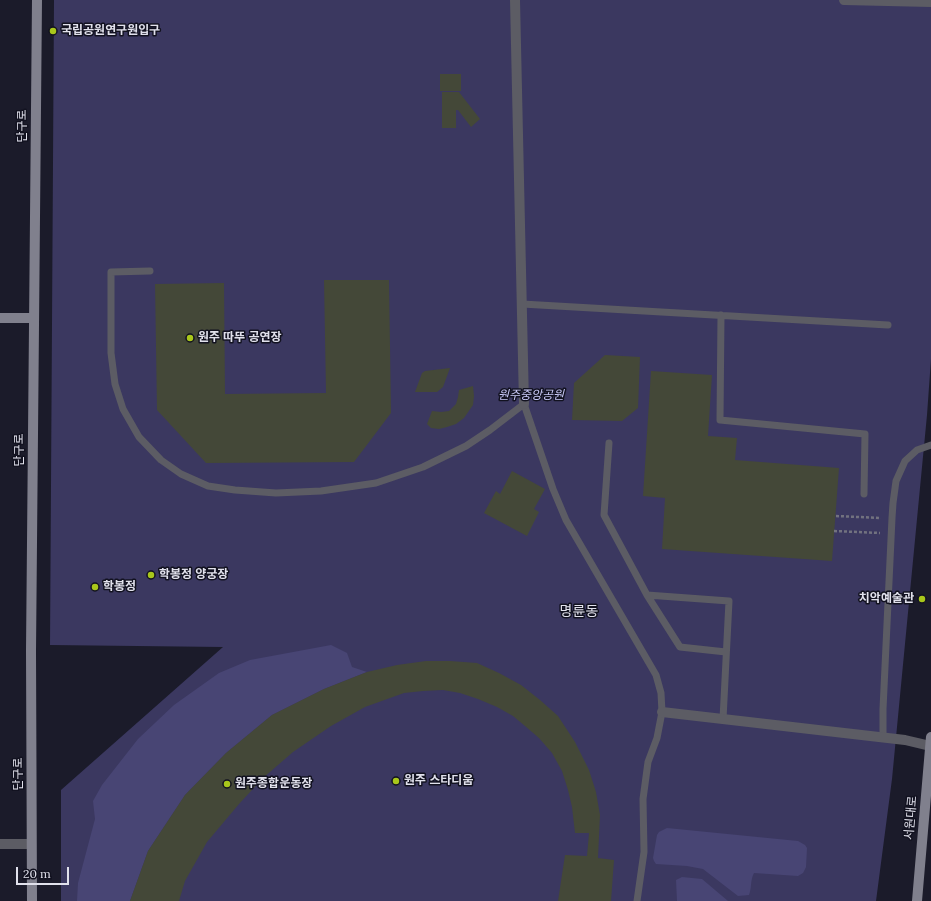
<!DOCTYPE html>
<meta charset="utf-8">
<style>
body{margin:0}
#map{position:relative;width:931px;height:901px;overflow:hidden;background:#1b1b2a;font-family:Lora,serif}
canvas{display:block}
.scale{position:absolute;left:16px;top:867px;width:53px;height:18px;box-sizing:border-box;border:2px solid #e1e1ec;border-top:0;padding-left:5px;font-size:12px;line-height:14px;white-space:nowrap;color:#e1e1ec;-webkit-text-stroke:3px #121220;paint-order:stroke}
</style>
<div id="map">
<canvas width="931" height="901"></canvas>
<div class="scale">20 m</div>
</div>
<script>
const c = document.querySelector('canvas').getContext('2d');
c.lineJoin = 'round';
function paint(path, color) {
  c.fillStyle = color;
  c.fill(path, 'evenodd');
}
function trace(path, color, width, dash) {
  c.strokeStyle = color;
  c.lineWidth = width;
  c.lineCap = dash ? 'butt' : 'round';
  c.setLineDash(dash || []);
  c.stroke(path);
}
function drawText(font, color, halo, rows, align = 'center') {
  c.font = font + ' Lora,"Noto Sans KR",serif';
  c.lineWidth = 3;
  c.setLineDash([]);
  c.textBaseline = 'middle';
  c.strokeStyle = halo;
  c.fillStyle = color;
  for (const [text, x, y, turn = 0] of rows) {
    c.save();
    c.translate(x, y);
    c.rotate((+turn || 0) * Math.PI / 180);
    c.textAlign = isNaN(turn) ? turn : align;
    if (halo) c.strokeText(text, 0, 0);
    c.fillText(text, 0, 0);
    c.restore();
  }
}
paint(new Path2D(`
 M54,0H931V359L927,415L892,779L876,901H61V790L223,647L50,645Z`), '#3b3860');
paint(new Path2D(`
 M331,645L347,653L352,667L367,672L324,689L272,715L226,753L185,795L148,851L130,901H77L78,883L95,819L93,801L102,785L138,739L174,705L219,673L250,660Z
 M667,828L798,841L805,845L807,848L806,867L803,873L798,876L754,873C750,880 752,888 749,895L738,896L703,869L687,866L656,864L654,861L653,858L657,835L659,832Z
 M682,877L702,879L728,901H677L676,880Z`), '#484574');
paint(new Path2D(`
 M440,74H461V91H440Z
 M442,92H459L480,119L471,127L458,110H456V128H442Z
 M324,280H389L391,413L354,462L206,463L157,410L155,284L224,283L225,394L326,393Z
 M605,355L640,357L638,408L622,421L572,420L574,383Z
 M450,368L443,387L437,392H415L422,373L425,371Z
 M651,371L712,375L708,436L737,438L735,460L839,468L832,561L662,549L665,498L643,496Z
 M473,386L474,396L473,405L464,418L456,424L447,427L439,429L431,428L427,424L432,411L441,412L449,411L456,404L458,397L459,390Z
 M512,471L545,489L534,509L539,512L527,536L484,513L496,491L500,494Z
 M426,661H450L477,663L499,673L521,685L540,700L558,716L575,742L589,770L596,792L600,815L598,858L614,860L611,901H558L565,855L587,856L589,833H575L572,807L568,790L562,771L552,753L539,738L525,726L513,716L497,707L478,699L460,693L443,690L423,691L404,693L365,707L331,726L293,752L263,778L239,804L207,842L185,881L179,901H130L148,851L185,795L226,753L272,715L324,689L367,672L397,665Z`), '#444838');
trace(new Path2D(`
 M836,516L881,518
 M834,531L880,533`), '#72727f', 2.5, [3, 2]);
trace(new Path2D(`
 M150,271L111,272V353L115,384L123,409L139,437L161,460L181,474L208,486L235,490L276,493L321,491L376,483L423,467L466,446L490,430L524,404L553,489L566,520L656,675L661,693L662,712L657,738L648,762L643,799L644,852L637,901
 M522,304L888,325
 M721,315L720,420L865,434L864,494
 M609,443L604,515L647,595L729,601L723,719
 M647,595L680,647L726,652
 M883,737V709L892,518L893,503L896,481L905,461L917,450L931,445`), '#5c5c64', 7);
trace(new Path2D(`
 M515,0L524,404
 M844,0L931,2
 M662,712L905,740L930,746
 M0,844H31`), '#5c5c64', 10);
trace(new Path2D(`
 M0,318H34
 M32,901L31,651L37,0
 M917,901L931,737`), '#80808d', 10);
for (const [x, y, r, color] of [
 [53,31,4,"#a9c71b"],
 [190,338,4,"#a9c71b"],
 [151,575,4,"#a9c71b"],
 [95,587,4,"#a9c71b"],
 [922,599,4,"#a9c71b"],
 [396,781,4,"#a9c71b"],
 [227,784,4,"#a9c71b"]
]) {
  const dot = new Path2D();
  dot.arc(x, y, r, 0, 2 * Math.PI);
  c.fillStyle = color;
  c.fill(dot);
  trace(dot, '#121220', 1.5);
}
drawText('bold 12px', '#e1e1ec', '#121220', [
 ["국립공원연구원입구",61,31],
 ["원주 따뚜 공연장",198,338],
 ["학봉정 양궁장",159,575],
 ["학봉정",103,587],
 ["치악예술관",914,599,"right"],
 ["원주 스타디움",404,781],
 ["원주종합운동장",235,784]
], 'left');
drawText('12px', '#e1e1ec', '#121220', [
 ["단구로",23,126,-90],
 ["단구로",20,450,-90],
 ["단구로",19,774,-90],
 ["서원대로",911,818,-85]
]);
drawText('italic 12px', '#c9c9f7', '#121220', [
 ["원주중앙공원",531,396]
]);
drawText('14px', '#e1e1ec', '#121220', [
 ["명륜동",579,612]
]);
</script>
